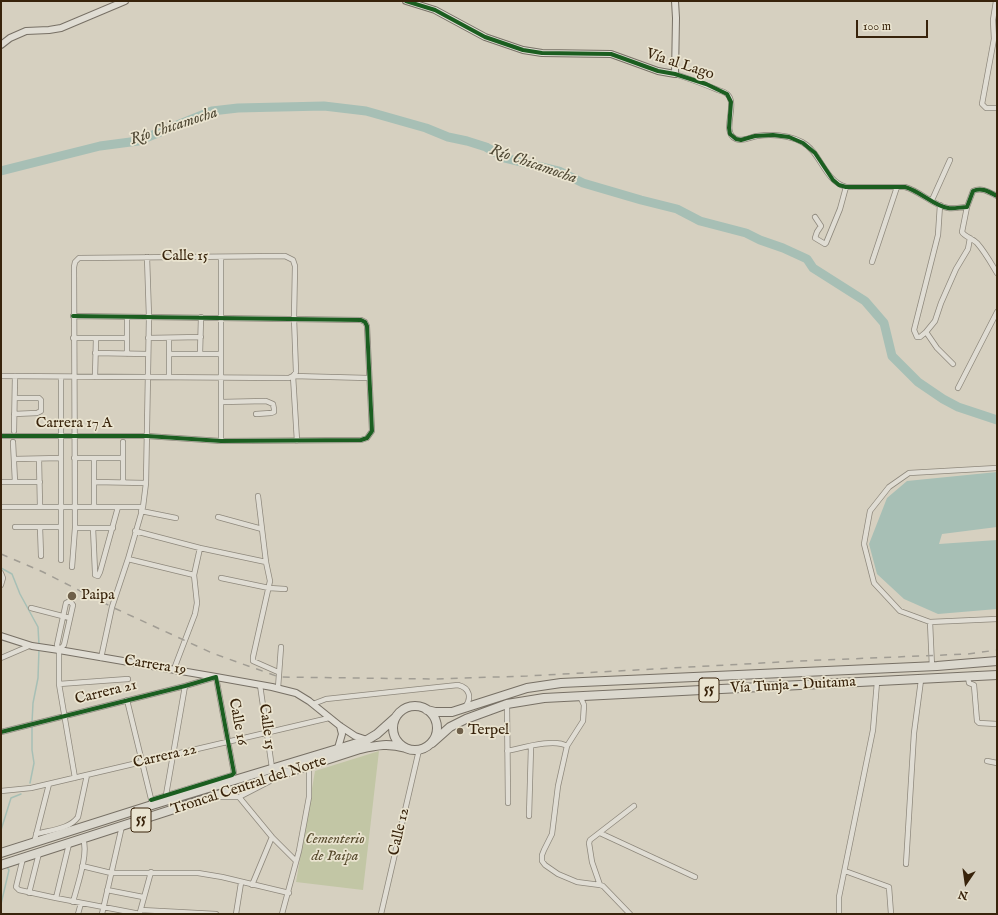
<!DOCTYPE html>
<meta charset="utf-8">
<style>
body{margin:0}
#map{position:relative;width:998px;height:915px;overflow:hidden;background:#d6d0c0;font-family:"IM FELL English",serif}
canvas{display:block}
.frame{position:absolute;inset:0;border:2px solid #38230b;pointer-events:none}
.north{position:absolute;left:946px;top:863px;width:40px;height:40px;-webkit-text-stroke:3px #eae4d0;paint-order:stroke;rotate:193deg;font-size:11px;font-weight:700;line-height:16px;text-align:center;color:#38230b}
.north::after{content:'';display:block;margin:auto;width:14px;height:18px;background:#38230b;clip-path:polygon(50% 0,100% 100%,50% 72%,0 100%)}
.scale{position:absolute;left:856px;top:20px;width:72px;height:18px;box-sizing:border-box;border:2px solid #38230b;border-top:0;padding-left:5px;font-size:12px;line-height:14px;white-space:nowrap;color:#38230b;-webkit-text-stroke:3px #eae4d0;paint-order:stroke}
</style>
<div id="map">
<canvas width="998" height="915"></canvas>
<div class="frame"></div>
<div class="north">N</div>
<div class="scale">100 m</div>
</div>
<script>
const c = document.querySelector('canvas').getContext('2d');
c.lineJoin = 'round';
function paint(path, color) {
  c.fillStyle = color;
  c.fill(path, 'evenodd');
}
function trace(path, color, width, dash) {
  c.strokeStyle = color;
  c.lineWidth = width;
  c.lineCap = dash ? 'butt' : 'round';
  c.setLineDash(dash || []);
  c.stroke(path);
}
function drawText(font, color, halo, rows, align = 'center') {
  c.font = font + ' "IM FELL English",serif';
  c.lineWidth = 3.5;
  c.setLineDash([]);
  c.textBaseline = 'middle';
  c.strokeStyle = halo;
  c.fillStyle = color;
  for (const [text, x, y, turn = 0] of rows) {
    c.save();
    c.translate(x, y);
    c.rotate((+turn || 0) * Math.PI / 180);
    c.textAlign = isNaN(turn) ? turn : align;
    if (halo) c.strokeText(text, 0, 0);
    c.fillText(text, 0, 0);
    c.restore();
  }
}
paint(new Path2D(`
 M379,751L363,890L296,882L315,771Z`), '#c2c6a5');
paint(new Path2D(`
 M997,472V527L942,534L939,544L997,540V609L938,614L904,599L877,574L869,544L887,498L907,481Z`), '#a7bfb5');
trace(new Path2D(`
 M1,568L12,574L20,594L38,627L39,645
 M32,723L33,703L38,678L39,649
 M30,783L34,763L32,750V726
 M1,830L11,798L21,794
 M1,904L9,870L6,866`), '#a7bfb5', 1.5);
trace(new Path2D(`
 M1,171L100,146L138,141L212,111L238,108L324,106L366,111L426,128L448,137L467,141L486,147L505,158L559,171L583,183L641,200L677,209L700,221L746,233L760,240L783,248L807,259L813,268L865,301L884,323L892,356L918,382L943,399L958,407L997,420`), '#a7bfb5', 9);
const street = new Path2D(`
 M996,1L993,20L994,39L982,104L986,108H997
 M675,74C690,79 704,84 718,90C721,91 725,92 727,94C739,104 720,132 736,139C742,142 751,137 757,136C772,134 788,135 802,142C821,152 824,181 846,187H905C920,191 934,206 948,208C954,209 961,207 967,207L973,191C982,187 989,192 997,196
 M932,200L950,160
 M967,207L962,232C965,237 972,238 977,243C985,252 991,263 997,273
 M815,217L821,226L817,232L815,238L825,244L826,243L840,209L846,187
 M221,257V441
 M872,262L897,187
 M127,317V354
 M926,332L920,337H917L914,330L938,235L940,205
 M73,338H127
 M148,338L201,337
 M95,353L148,354
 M169,354H221
 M200,354L201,317
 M953,364L937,348L926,332L935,321L941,303L956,269L968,249L970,238
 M1,376L289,378L293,376L368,378
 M61,377V560
 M95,377L96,338
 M169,377V338
 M958,388L997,312
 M221,402L266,401L273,404L274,409V412L271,413L256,414
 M14,414L37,413L41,411V400L39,398H15
 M14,431L15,376
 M1,436H147L221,441L361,440L367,438L372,431L367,326L365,322L361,320L73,316
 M13,442L15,482
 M74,458H123
 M14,459L61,458
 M39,459L40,507
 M997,468L909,473L889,487L870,511L864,544L874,583L900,611L930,622L997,619
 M1,482H40
 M94,482L146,483
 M123,482V442
 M258,496L266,562L270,581L253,657V661L278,672
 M1,507H143
 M94,507V458
 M141,511L176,518
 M218,517L262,529
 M15,527H61
 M40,527L41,556
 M75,528H113
 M93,528L95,572V575L98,576L100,572L118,507
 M135,531L200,548L266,562
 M128,559L194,575
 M72,567L75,528L74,267L75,262L79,258L285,256L293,260L295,266L294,318L296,372L293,376L297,441
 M1,573L3,578L1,585
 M221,578L269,588L285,589
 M31,608L70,618
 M930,622L932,667
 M59,650L64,645L73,605L70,601L66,603L57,645L59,650V684L75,778
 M1,658L29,646
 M101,658L112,607L128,559L143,507L146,483L149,317L147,257
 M174,669L195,614L197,603L194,575L200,548
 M968,677L969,683L974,685L977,721L979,723L997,724
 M59,684L128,679
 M260,685L272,768
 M278,688L281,647
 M580,696L584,705L583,721L567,746L558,786L552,834L544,850L542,855V861L545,865L558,874L577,882L600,885L603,886L630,914
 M127,700L152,803
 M313,704L326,699L458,685C470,688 472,698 465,707
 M507,704L508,803
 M1,732L185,686L216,677L234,773L232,775L151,800
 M507,751C522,748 554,738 567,746
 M987,761L997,763
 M1,791L31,788L329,718
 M166,795L185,686
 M216,797H239L270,781
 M239,797L272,837L296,861
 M529,816L531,747
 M600,833L695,877
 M36,834C50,830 70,829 78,817L87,775
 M34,843L49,784
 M23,858L16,887L19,890L56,898L140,914
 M906,864L914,733L921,680
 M82,866L111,873H198L222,877L289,893
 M845,871L889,887L891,914
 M252,885L272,837
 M600,885L592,862L589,843L590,840L634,806
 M107,890L143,897
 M29,893L39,853
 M56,898L69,844
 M73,902C77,886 89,853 83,839
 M141,910L216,914
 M140,912L151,872
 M78,914L81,903
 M102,914L122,826
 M236,914L241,883
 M282,914L299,851L309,797V766
 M381,914L419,750
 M839,914V897L873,730L877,682`);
const secondary = new Path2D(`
 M406,1L435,10L485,37L523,50L542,53L611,54L658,71L675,74L676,18L675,1
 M1,45L10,38L26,31L49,30L61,28L125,1
 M1,636L32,646L59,650L216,677L272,687L296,693L309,701L340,726L355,736L367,740
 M338,748L342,734L340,726`);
const highway = new Path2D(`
 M393 728a22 22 0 1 1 44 0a22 22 0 1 1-44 0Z
 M427,710L435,712H452L527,688L561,683L937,666L997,661
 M432,743L450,727L466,719L507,704L544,698L997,675
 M1,853L152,805L367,740L377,734L396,717
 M1,865L360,749C378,745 388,743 406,748`);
trace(street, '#8e887c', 6);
trace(secondary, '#777065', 8);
trace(highway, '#777065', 10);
trace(street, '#e0ddd4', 4.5);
trace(secondary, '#e0ddd4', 6);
trace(highway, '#dbd8ce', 8);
trace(new Path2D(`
 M1,554L43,572L112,607L212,653L279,677L434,679L527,676L799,661L968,654L997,650`), '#a19d94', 1.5, [7, 7]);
trace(new Path2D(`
 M406,1L435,10L485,37L523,50L542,53L611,54L658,71L675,74L706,84L727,94L731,102L729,128L730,134L736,139L741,140L755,136L773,135L789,137L803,143L815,153L833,180L839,185L846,187H905C920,191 934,206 948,208C954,209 961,207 967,207L973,191C982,187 989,192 997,196
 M1,436H147L221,441L361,440L367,438L372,431L367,326L365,322L361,320L73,316
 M1,732L185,686L216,677L234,773L232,775L151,800`), '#1b5e20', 4);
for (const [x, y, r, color] of [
 [72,596,5,"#6f604a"],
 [460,731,4,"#6f604a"]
]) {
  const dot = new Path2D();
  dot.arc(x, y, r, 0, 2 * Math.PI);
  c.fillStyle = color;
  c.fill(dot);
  trace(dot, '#eae4d0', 1.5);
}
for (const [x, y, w] of [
 [709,690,20],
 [141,820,20]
]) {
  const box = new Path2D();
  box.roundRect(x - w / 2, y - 12, w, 24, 3);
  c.fillStyle = '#eae4d0';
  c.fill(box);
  trace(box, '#38230b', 1);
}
drawText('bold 14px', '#38230b', null, [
 ["55",709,690],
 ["55",141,820]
]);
drawText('15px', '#38230b', '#eae4d0', [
 ["Vía al Lago",680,65,18],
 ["Calle 15",185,257],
 ["Carrera 17 A",74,424],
 ["Carrera 19",155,666,9],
 ["Vía Tunja - Duitama",793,686,-3],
 ["Carrera 21",106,693,-14],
 ["Calle 16",237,722,79],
 ["Calle 15",266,727,82],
 ["Carrera 22",165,757,-13],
 ["Troncal Central del Norte",249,786,-18],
 ["Calle 12",400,832,-77]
]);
drawText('15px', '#38230b', '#eae4d0', [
 ["Paipa",81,596],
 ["Terpel",468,731]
], 'left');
drawText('italic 15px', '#564a2c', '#eae4d0', [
 ["Cementerio",335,840],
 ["de Paipa",335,857]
]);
drawText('italic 16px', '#4f4834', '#eae4d0', [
 ["Río Chicamocha",174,127,-18],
 ["Río Chicamocha",533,165,19]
]);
</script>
